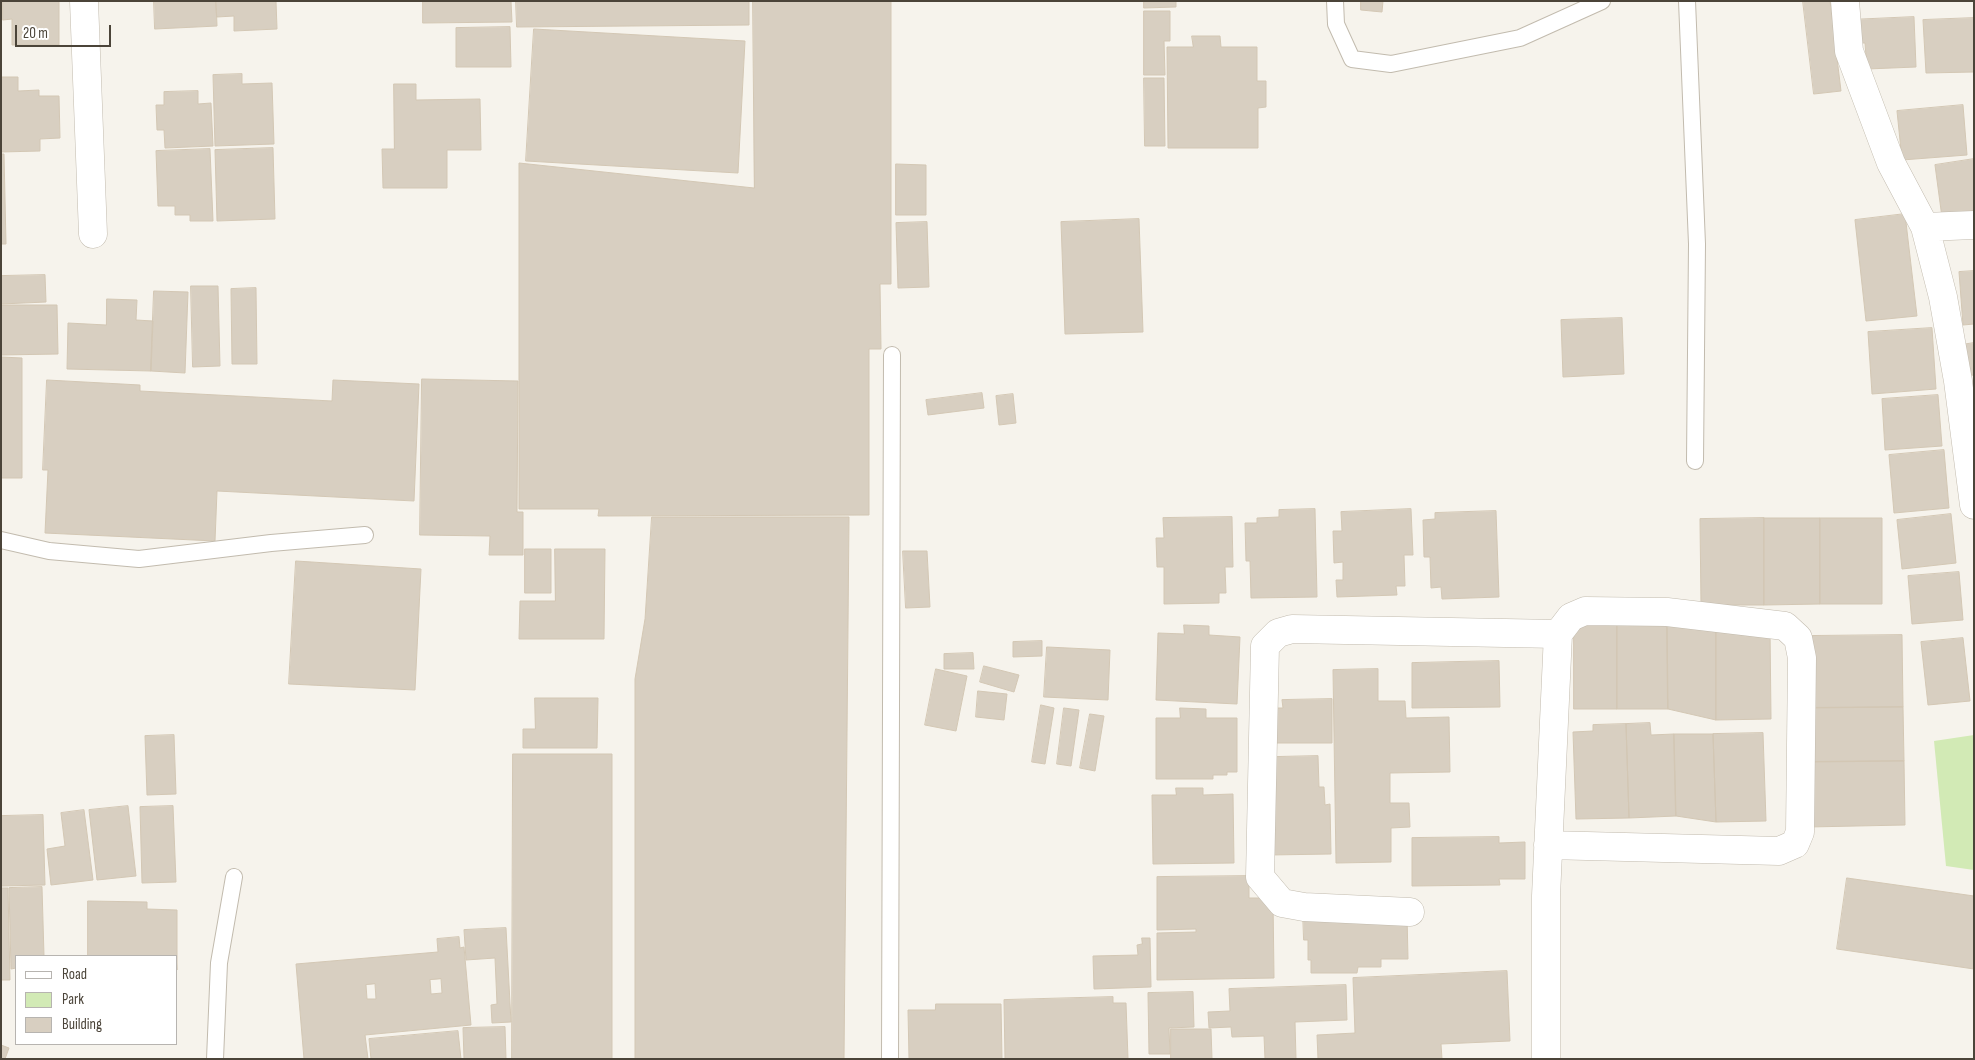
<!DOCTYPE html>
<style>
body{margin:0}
#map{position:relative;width:1975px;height:1060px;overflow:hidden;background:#f6f3ec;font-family:"Sofia Sans Condensed",sans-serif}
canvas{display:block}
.frame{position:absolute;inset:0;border:2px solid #4b4439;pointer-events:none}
.legend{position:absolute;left:15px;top:955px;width:162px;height:90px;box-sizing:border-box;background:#fff;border:1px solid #b7b4b0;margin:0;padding:6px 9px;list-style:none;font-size:15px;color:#4b4439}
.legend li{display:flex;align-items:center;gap:10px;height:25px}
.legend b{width:25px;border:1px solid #b7b4b0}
.scale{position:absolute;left:15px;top:25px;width:96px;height:22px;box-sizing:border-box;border:2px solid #4b4439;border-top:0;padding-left:6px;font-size:15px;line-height:18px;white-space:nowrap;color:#4b4439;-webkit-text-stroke:4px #fff;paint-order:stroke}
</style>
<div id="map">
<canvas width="1975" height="1060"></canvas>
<div class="frame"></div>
<ul class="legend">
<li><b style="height:6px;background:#fff"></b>Road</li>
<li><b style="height:14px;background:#d2eab5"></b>Park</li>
<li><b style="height:14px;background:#d8cfc1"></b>Building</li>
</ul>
<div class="scale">20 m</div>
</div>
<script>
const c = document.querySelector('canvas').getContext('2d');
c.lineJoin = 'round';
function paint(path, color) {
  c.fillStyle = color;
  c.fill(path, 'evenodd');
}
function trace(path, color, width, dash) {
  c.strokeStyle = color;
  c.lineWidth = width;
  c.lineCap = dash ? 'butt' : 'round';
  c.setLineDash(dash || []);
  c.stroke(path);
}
paint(new Path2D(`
 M1974,735V870L1946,866L1934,741Z`), '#d2eab5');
const building = new Path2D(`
 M3,1H59V45H12V19L3,20Z
 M154,1H216L217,26L155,29Z
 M216,1H276L277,29L234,31V16L217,17Z
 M423,1H511L512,22L423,23Z
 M516,1H749V25L517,27Z
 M753,1H891V284H880L881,349H869V515L598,516L599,509H519V163L754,188Z
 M1144,1H1176V7L1144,8Z
 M1361,1H1383L1382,12L1361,10Z
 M1803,1H1830L1841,91L1814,94Z
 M1144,11H1170V41H1164L1165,75H1144Z
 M1914,17L1916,67L1867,69L1865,43H1851L1849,20Z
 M1974,18V72L1926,73L1923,20Z
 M510,27L511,67H456V28Z
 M534,29L745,41L738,173L526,161Z
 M1192,36H1220L1221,47H1257V81H1266V107L1258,108V148H1168L1167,47H1193Z
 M242,74V84L272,83L274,144L215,146L213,75Z
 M1,77H18V91L39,90V96H59L60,138L40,139V151L1,152Z
 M1144,78H1164L1165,146H1145Z
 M394,84H416V100L480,99L481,150H447V188H383L382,149H394Z
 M198,91V104L211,103L213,146L165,148L164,130H157L156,105H164V92Z
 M1963,105L1967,155L1902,160L1897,111Z
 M273,148L275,219L217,221L215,150Z
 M210,149L213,221H190V215H175V206H158L156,151Z
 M1,154H4L6,244H1Z
 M1974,159V220L1943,225L1935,165Z
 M896,164L926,165V215H896Z
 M1905,214L1917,316L1866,321L1855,220Z
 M1139,219L1143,332L1065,334L1061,222Z
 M927,222L929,287L898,288L896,223Z
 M1974,271V324L1963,325L1959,272Z
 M45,275L46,302L1,304V276Z
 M191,286H218L220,366L193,367Z
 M256,288L257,364H232L231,289Z
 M154,291L188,292L185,373L151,371Z
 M107,299L137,300L136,320L153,321L151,371L67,369L68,323L106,325Z
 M1,305H57L58,354L1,355Z
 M1622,318L1624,374L1563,377L1561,320Z
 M1932,328L1936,389L1872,394L1868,332Z
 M1974,343V375L1964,376L1961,345Z
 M1,357L22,358V478H1Z
 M422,379L518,381L517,512H523V555H489L490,536L420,535Z
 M47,380L140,385V391L332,401L333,380L419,384L414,501L217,491L215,541L45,533L48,470H43Z
 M982,393L984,408L928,415L926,400Z
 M1013,394L1016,423L999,425L996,396Z
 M1938,395L1942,446L1885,450L1882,399Z
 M1944,450L1949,508L1894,513L1889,455Z
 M1315,509L1317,597L1251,598L1250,561H1246L1245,523H1257V518L1279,517V510Z
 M1411,509L1413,555H1404L1405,586H1396L1397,595L1337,597L1336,580H1343V562L1334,563L1333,531H1342L1341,512Z
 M1496,511L1499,597L1442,599L1441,587L1431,588L1430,557H1424L1423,520L1435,519V513Z
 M1951,514L1956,563L1902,569L1897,520Z
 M652,517H849L844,1059H635V679L645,619Z
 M1232,517L1233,567H1225L1226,593H1219V603L1164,604V567H1157L1156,538H1164L1163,518Z
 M1764,518V605H1701L1700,519Z
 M1764,518H1820V604L1764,605Z
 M1820,518H1882V604H1820Z
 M525,549H551V593H525Z
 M555,549H605L604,639H519L520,601H555Z
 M903,551H927L930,607L906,608Z
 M296,561L421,569L415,690L289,684Z
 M1959,572L1963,620L1912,624L1908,576Z
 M1574,618H1617V709H1574Z
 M1617,618H1667L1668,709H1617Z
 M1667,618L1716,629V720L1668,709Z
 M1184,625L1209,626V635L1240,637L1237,704L1156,700L1158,633L1184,634Z
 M1716,629H1770L1771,719L1716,720Z
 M1902,635L1903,707L1806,708V636Z
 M1963,638L1970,701L1928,705L1921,642Z
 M1042,641V656L1013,657V642Z
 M1047,647L1110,650L1108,700L1044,697Z
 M973,653L974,669H944V654Z
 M1499,661L1500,707L1412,708V663Z
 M984,666L1019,675L1014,692L980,682Z
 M936,669L967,676L956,731L925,725Z
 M1378,669V701H1405L1406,718L1449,717L1450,772L1390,773V803H1409L1410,827L1391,828V862L1336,863L1333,670Z
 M978,691L1007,694L1004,720L976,717Z
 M535,698H598L597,748H523V729H535Z
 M1332,699V743H1266V708H1283L1282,700Z
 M1041,705L1054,708L1045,764L1032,762Z
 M1903,707L1904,761L1807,762L1806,708Z
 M1064,708L1079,710L1071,766L1057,764Z
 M1180,708L1206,709V718H1237V772H1227V775H1213V779H1156V718H1180Z
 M1090,714L1104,716L1095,771L1080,768Z
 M1650,723L1651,735L1674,734L1676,816L1629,818L1626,724Z
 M1626,724L1629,818L1576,819L1573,732L1593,731V725Z
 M1763,733L1766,821L1716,822L1713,734Z
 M1674,734H1713L1716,822L1676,816Z
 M174,735L176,794L147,795L145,736Z
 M513,754H612V1059H512Z
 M1318,756L1319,787H1324L1325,805L1330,804L1331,854L1269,855L1275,757Z
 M1904,761L1905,825L1808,827L1807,762Z
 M1176,788H1203V795L1233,794L1234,863L1153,864L1152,795H1176Z
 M128,806L136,876L97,880L89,810Z
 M173,806L176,882L142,883L140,807Z
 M84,810L93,880L51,885L47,849L65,846L61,813Z
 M43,815L45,885L1,886V816Z
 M1499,837V843L1525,842V879H1499L1500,885L1412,886V838Z
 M1249,876V898H1273L1274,978L1157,980V933L1196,932V929L1157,930V877Z
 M1847,878L1974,896V969L1837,949Z
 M42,887L44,956H16V968L11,969L9,888Z
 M1,888H8L10,980H1Z
 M88,901L147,902V909L177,910V970L176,956H88Z
 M1303,912L1407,915L1408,959H1381V967H1358L1357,973H1311V960H1308V940H1304Z
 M506,928L511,1022L492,1023L491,1005L497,1004L495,958L466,960L464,930Z
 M459,937L460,948L464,947L471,1025L365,1035L368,1059H304L296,964L438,952L437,939ZM441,979L442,993L431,994L430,980ZM375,984L376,999H367L366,985Z
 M1142,938H1150L1151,987L1094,989L1093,956L1138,955L1137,945L1142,944Z
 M1507,971L1510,1041L1441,1044L1442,1059H1318L1317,1035L1355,1033L1353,978Z
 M1346,985L1347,1020L1295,1022L1296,1059H1265L1264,1036L1232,1037L1231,1027L1209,1028L1208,1012L1230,1011L1229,989Z
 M1193,992L1194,1027L1169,1028L1170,1054H1149L1148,993Z
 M1113,997V1003H1126L1128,1059H1005L1004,1000Z
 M936,1004H1001L1002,1059H909L908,1010H935Z
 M505,1027L506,1059H464L463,1028Z
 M1171,1029H1211L1212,1059H1171Z
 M458,1031L461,1059H371L369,1039Z
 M1,1045L9,1048L5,1059H1Z`);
paint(building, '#d8cfc1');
trace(building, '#d3c7b4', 1);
const lane = new Path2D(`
 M1335,1L1336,24L1352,59L1391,64L1520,38L1602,1
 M1687,1L1697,244L1695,461
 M1,540L49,551L139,559L271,543L365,535
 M215,1059L219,963L234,877
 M890,1059L892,355`);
const street = new Path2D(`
 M84,1L93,234
 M1845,1L1849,51L1891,163L1925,227L1943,297L1958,381L1974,505
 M1925,227L1974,225
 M1410,912L1304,907L1282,903L1260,877L1265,646L1278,633L1292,629L1558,634
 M1546,1059V896L1558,634L1571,617L1585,611L1667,612L1785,626L1798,638L1802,658L1800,832L1795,844L1779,851L1548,845`);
trace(lane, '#c2bbae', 18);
trace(street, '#c2bbae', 29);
trace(lane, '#fff', 16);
trace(street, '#fff', 28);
</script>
